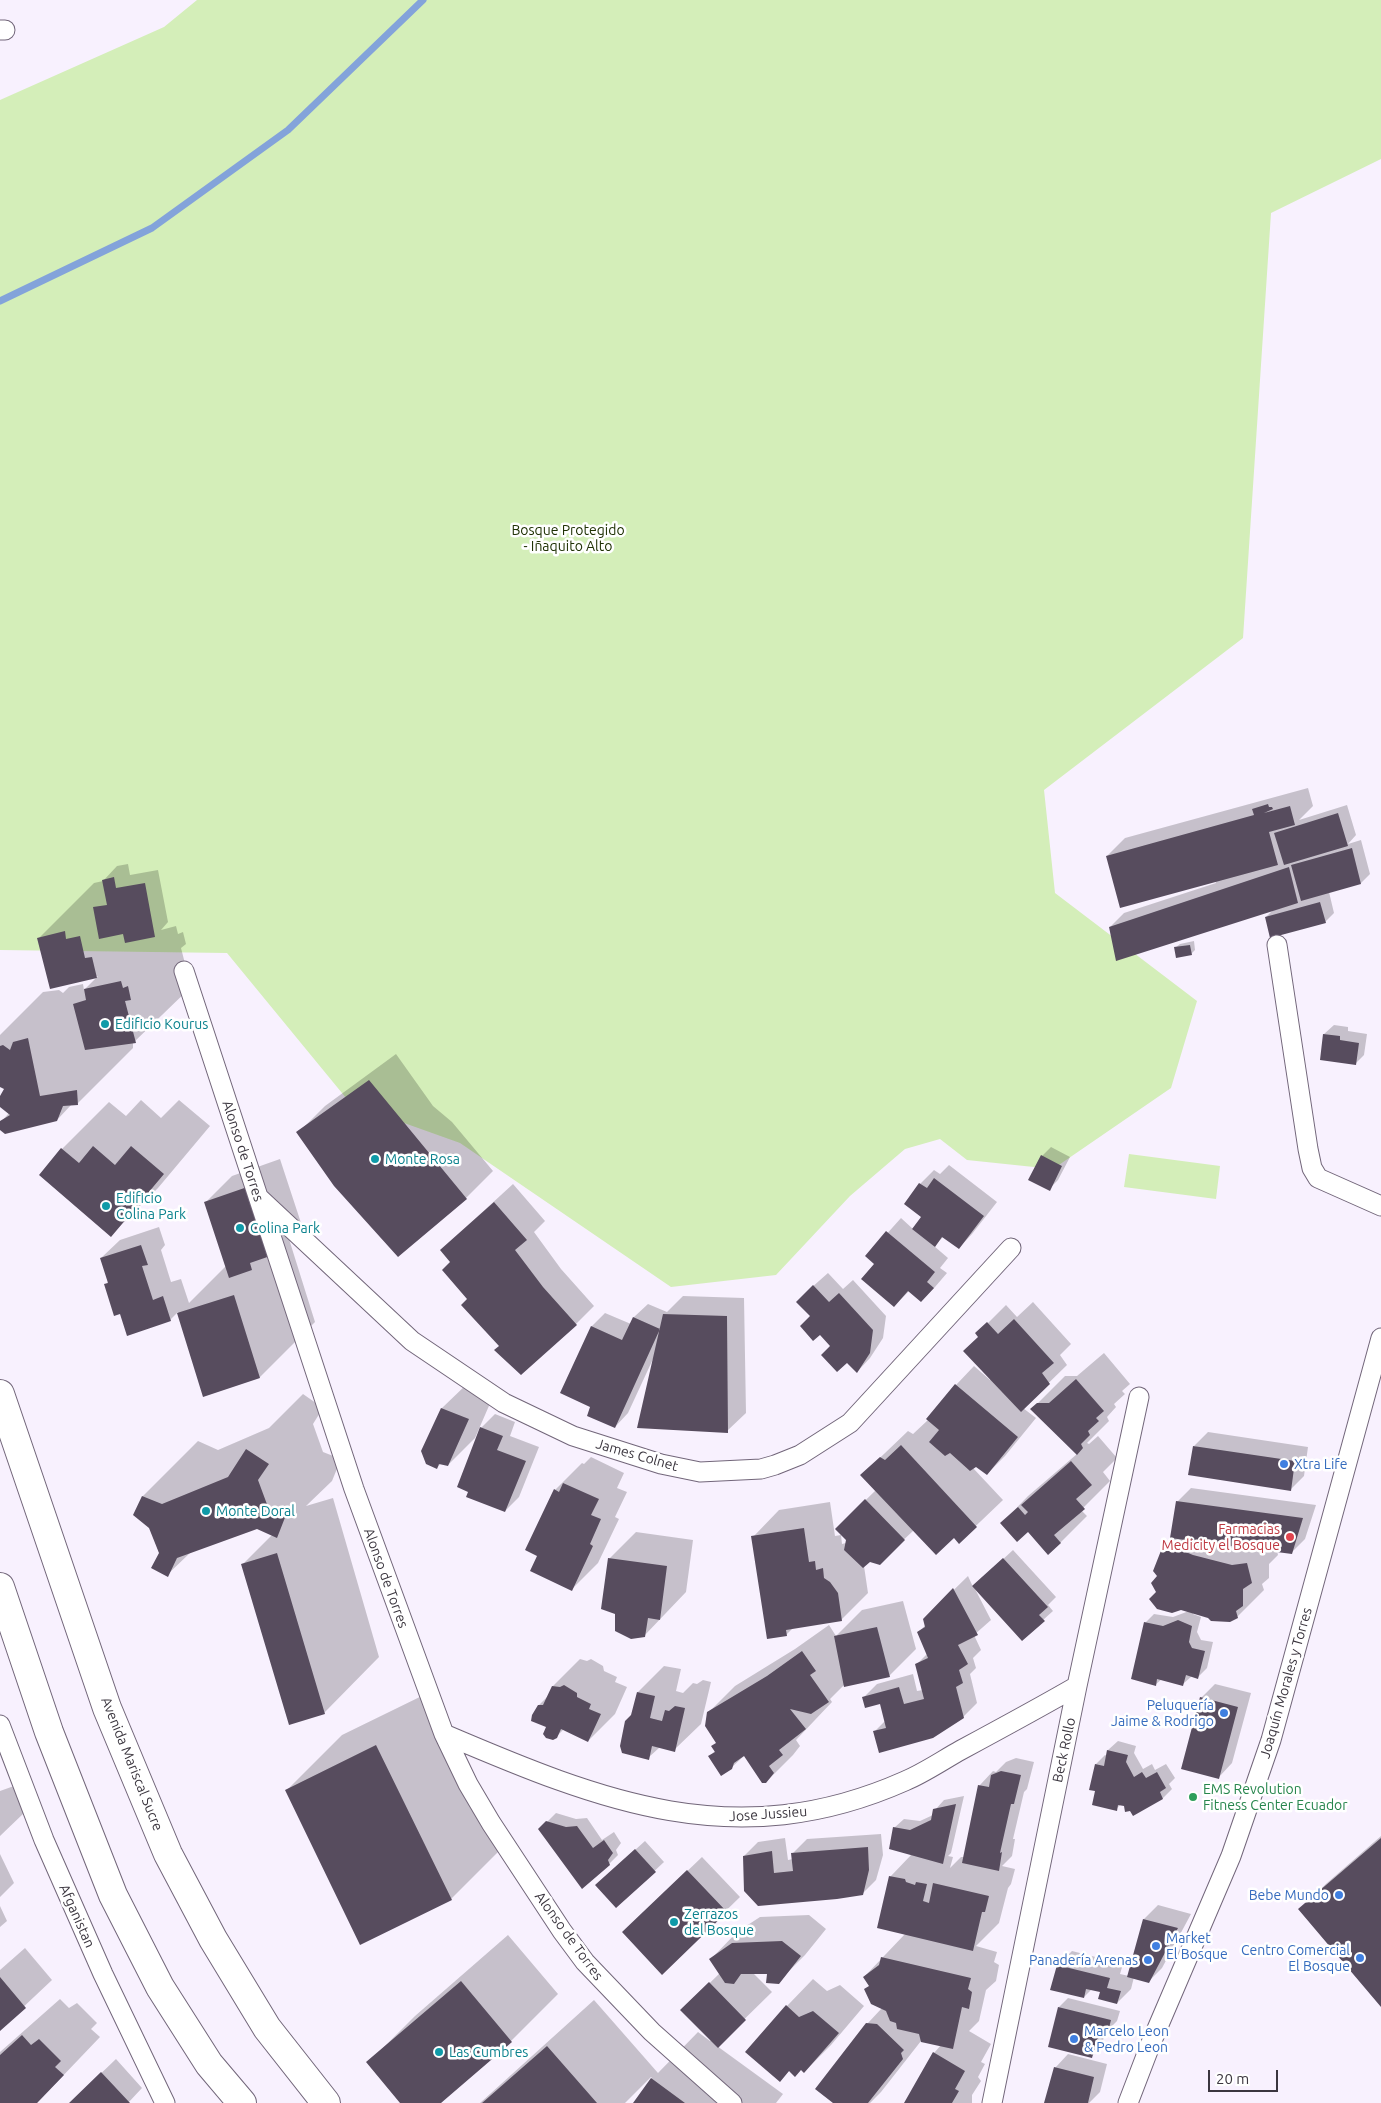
<!DOCTYPE html>
<meta charset="utf-8">
<style>
body{margin:0}
#map{position:relative;width:1381px;height:2103px;overflow:hidden;background:#f8f1fe;font-family:Ubuntu,sans-serif}
canvas{display:block}
.scale{position:absolute;left:1208px;top:2070px;width:70px;height:22px;box-sizing:border-box;border:2px solid #3b363f;border-top:0;padding-left:6px;font-size:15px;line-height:18px;white-space:nowrap;color:#3b363f;-webkit-text-stroke:4px #fff;paint-order:stroke}
</style>
<div id="map">
<canvas width="1381" height="2103"></canvas>
<div class="scale">20 m</div>
</div>
<script>
const c = document.querySelector('canvas').getContext('2d');
c.lineJoin = 'round';
function paint(path, color) {
  c.fillStyle = color;
  c.fill(path, 'evenodd');
}
function trace(path, color, width, dash) {
  c.strokeStyle = color;
  c.lineWidth = width;
  c.lineCap = dash ? 'butt' : 'round';
  c.setLineDash(dash || []);
  c.stroke(path);
}
function drawText(font, color, halo, rows, align = 'center') {
  c.font = font + ' Ubuntu,sans-serif';
  c.lineWidth = 5;
  c.setLineDash([]);
  c.textBaseline = 'middle';
  c.strokeStyle = halo;
  c.fillStyle = color;
  for (const [text, x, y, turn = 0] of rows) {
    c.save();
    c.translate(x, y);
    c.rotate((+turn || 0) * Math.PI / 180);
    c.textAlign = isNaN(turn) ? turn : align;
    if (halo) c.strokeText(text, 0, 0);
    c.fillText(text, 0, 0);
    c.restore();
  }
}
paint(new Path2D(`
 M197,0H1381V159L1271,213L1243,638L1044,790L1055,893L1197,1001L1171,1088L1053,1169L967,1160L940,1139L905,1149L850,1196L776,1275L671,1287L460,1143L351,1104L227,953L0,950V100L164,27Z
 M1129,1154L1220,1166L1216,1199L1124,1187Z`), '#d4eeb9');
paint(new Path2D(`
 M1308,788L1313,806L1299,820L1347,805L1356,835L1348,844L1361,840L1370,874L1361,883L1329,892L1334,913L1325,922L1266,917L1274,909L1110,927L1124,913L1216,883L1215,881L1107,856L1125,838Z
 M128,864L130,875L158,870L168,922L161,930L176,926L178,934L183,932L186,944L181,948L191,987L133,1043V1048L77,1104H72L57,1120L0,1128V1123L9,1113L0,1105V1099L5,1088L0,1086V1035L43,992L59,990L63,993L69,987L83,984L84,990L98,976L51,988L39,938L94,883L103,881L117,866Z
 M1194,941L1195,950L1191,954L1175,948L1180,944Z
 M1334,1025L1348,1027V1031L1367,1034L1364,1055L1355,1064L1321,1059L1324,1034Z
 M396,1054L433,1106L452,1122L493,1171L466,1198L298,1133L325,1106Z
 M141,1100L161,1118L179,1100L210,1126L158,1188L111,1235L40,1175L62,1149L109,1102L126,1116Z
 M1051,1147L1070,1157L1058,1180L1049,1189L1042,1156Z
 M280,1159L302,1226L289,1239L315,1322L260,1377L204,1395L178,1312L170,1320L121,1313L105,1285L109,1281L101,1258L120,1240L159,1227L165,1245L161,1250L171,1282L181,1279L189,1303L226,1266L205,1203L232,1176Z
 M949,1165L997,1202L972,1234L959,1248L944,1236L934,1246L948,1258L940,1268L947,1273L935,1287L921,1301L909,1291L894,1306L876,1264L867,1256L901,1218L913,1229L923,1217L920,1184L934,1170L940,1174Z
 M513,1184L545,1221L534,1232L561,1269L594,1306L576,1324L500,1346L469,1299L452,1261L441,1250Z
 M828,1273L843,1289L853,1280L886,1316L883,1338L870,1358L857,1372L820,1333L811,1316V1288Z
 M683,1296L744,1298L746,1413L727,1431L653,1359L628,1413L615,1427L592,1406V1326L605,1313L631,1324L634,1317L648,1304L667,1312Z
 M1033,1302L1071,1344L1060,1355L1067,1365L1023,1408L1036,1418L1005,1456L987,1474L976,1465L973,1468L1003,1500L959,1542L954,1536L914,1530L879,1563L870,1560L864,1566L868,1593L841,1620L794,1627L786,1635L753,1537L779,1510L830,1502L835,1536L841,1535L842,1544L846,1543L847,1539L836,1529L876,1490L862,1475L908,1431L913,1434L928,1420L956,1385L974,1366L990,1380L991,1378L979,1336L977,1334L1006,1305L1017,1317Z
 M1104,1353L1130,1384L1122,1391L1125,1394L1114,1404L1116,1407L1107,1417L1109,1421L1087,1443L1089,1444L1098,1436L1117,1458L1103,1472L1110,1481L1081,1510L1087,1516L1060,1543L1028,1530L1002,1523L1028,1496L1077,1454L1032,1409L1065,1376H1077Z
 M469,1382L495,1392L475,1438L448,1465L441,1463L437,1468L422,1451L442,1408Z
 M303,1394L323,1408L313,1424L323,1452L341,1459L332,1481L306,1506L333,1498L379,1657L324,1713L243,1564L273,1534L257,1528L191,1552L167,1575L150,1527L135,1514L143,1496L198,1441L218,1450L269,1428Z
 M495,1414L515,1422L510,1436L539,1447L519,1497L505,1511L479,1430Z
 M1208,1432L1308,1447L1304,1476L1290,1490L1194,1446Z
 M591,1457L624,1473L617,1488L627,1492L615,1517L619,1519L598,1563L572,1589L538,1555L555,1490L582,1463L584,1464Z
 M1191,1488L1316,1505L1305,1539L1291,1553L1277,1551L1278,1555L1269,1564V1578L1262,1584L1264,1590L1237,1617H1209L1194,1612L1193,1614L1201,1617L1197,1632L1201,1640L1213,1642L1207,1668L1198,1677L1192,1676L1183,1684L1162,1679L1155,1685L1145,1623L1154,1614L1173,1617L1189,1611L1157,1592L1165,1544L1171,1538L1177,1502Z
 M636,1532L693,1540L686,1592L644,1636L616,1614L609,1559Z
 M1013,1550L1056,1597L1048,1605L1053,1611L1022,1639L974,1587L991,1620L974,1635L981,1650L973,1658L976,1668L970,1674L977,1703L963,1717L874,1732L886,1720L881,1703L863,1698L877,1684L913,1674L917,1691L923,1690L916,1665L927,1654L918,1632L926,1625L924,1619L968,1576L973,1587Z
 M903,1601L916,1649L889,1676L845,1684L830,1699L832,1702L796,1740L800,1746L793,1755L766,1782L745,1755L731,1768L710,1756L716,1750L717,1743L708,1713L735,1686L795,1649L829,1625L836,1636L862,1610Z
 M580,1659L587,1661L591,1659L603,1666L604,1671L617,1677L615,1682L627,1687L615,1714L588,1741L564,1729L556,1737L548,1726L539,1705L550,1694L553,1686Z
 M664,1666L681,1669L676,1691L683,1693L693,1683L697,1684L703,1680L711,1682L701,1724L674,1750L660,1747L648,1758L638,1692Z
 M1215,1684L1251,1693L1232,1763L1219,1777L1201,1698Z
 M432,1691L506,1844L451,1899L286,1791L342,1735Z
 M1118,1741L1136,1746L1134,1753L1143,1769L1152,1764L1155,1770L1166,1764L1175,1778L1169,1784L1172,1789L1163,1798L1133,1814L1125,1805L1121,1804L1116,1809L1096,1790L1090,1789L1096,1764L1105,1755L1107,1756L1108,1750Z
 M1016,1758L1034,1762L1027,1789L1024,1792L1013,1839H1015L1012,1856L1002,1866L1015,1869L1011,1884L1008,1888L999,1923L976,1946L997,1952L994,1962L999,1965L996,1981L986,1990L979,2021L969,2031L991,2044L981,2062L985,2064L978,2077L981,2081L972,2095V2103H906L934,2053L941,2045L921,2041L881,2092L870,2103H835L867,2024L882,2008L864,1977L905,1934L890,1877L912,1854L894,1828L904,1819L920,1821L933,1815L935,1810L944,1800L964,1796L951,1853L948,1856L953,1857L950,1868L961,1857H964L980,1785L993,1771L996,1772L1006,1762Z
 M14,1786L24,1813L0,1836V1791Z
 M556,1813L576,1819L587,1818L602,1840L614,1832L621,1843L616,1850L618,1855L609,1864L539,1830Z
 M881,1834L883,1855L876,1880L862,1894L759,1904L744,1856L758,1842L785,1838L788,1860L793,1859V1853L807,1839Z
 M1381,1836V2005L1300,1909L1327,1883Z
 M645,1841L664,1862L616,1907L605,1877Z
 M0,1854L14,1883L0,1897Z
 M702,1857L740,1897L662,1973L637,1919Z
 M1158,1905L1191,1914L1162,1968L1148,1982L1134,1977L1131,1989L1117,2003L1101,1991L1092,1989L1084,1997L1058,1965L1072,1951L1123,1964L1120,1974L1129,1976L1144,1919Z
 M0,1906L7,1921L0,1927Z
 M809,1915L826,1929L805,1955L778,1982L768,1972H752L772,1992L717,2046L783,2094L776,2103H634L652,2078L651,2077L625,2103H480L594,2000L658,2073L698,2032L710,2041L711,2040L682,2010L720,1973L711,1959L737,1932L760,1917Z
 M508,1935L558,1994L511,2041L439,2103H402L368,2063L415,2016Z
 M25,1948L52,1980L0,2029V1970Z
 M813,1979L827,1991L840,1985L864,2006L831,2045L804,2072L801,2069L790,2070L780,2081L747,2052L787,2006Z
 M1068,1998L1120,2011L1117,2021L1108,2030H1106L1101,2047L1092,2056L1059,2007Z
 M60,1999L69,2008L77,2003L97,2023L91,2029L100,2037L37,2103H0V2052Z
 M1068,2054L1107,2064L1100,2092L1089,2103H1050L1055,2068Z
 M116,2059L142,2088L128,2103H70Z`), '#0003');
trace(new Path2D(`
 M0,301L152,228L288,130L423,0`), '#83a3da', 7);
paint(new Path2D(`
 M1268,804L1269,807H1272L1273,809L1264,813L1290,806L1295,825L1269,832L1278,865L1120,908L1106,856L1254,815L1252,809Z
 M1338,813L1348,846L1284,865L1274,833Z
 M1352,848L1361,884L1301,901L1291,865Z
 M1289,867L1298,903L1116,961L1109,927Z
 M114,877L116,888L145,883L155,937L125,943L123,934L99,939L93,907L107,905L102,880Z
 M1320,902L1326,923L1270,938L1265,917Z
 M65,931L66,939L80,936L85,958L92,957L97,978L50,989L37,938Z
 M1190,945L1192,955L1176,958L1174,947Z
 M121,981L123,988L128,986L131,1000L125,1001L136,1043L85,1050L73,1004L86,1000L84,989Z
 M1323,1034L1340,1036V1040L1359,1043L1356,1065L1320,1060Z
 M28,1038L40,1096L77,1090L78,1105L63,1106L57,1121L5,1134L0,1130V1121L10,1115L0,1107V1096L4,1089L0,1087V1046L3,1045L10,1050L13,1042Z
 M369,1080L467,1199L398,1257L334,1186L296,1132Z
 M93,1146L115,1165L131,1146L164,1174L111,1237L39,1175L61,1148L79,1163Z
 M1041,1155L1062,1166L1050,1191L1028,1180Z
 M934,1178L984,1216L959,1249L942,1237L935,1247L912,1229L921,1217L904,1204L919,1183L927,1188Z
 M253,1185L276,1254L250,1263L252,1270L229,1278L204,1202Z
 M494,1202L527,1240L515,1250L543,1287L577,1325L521,1375L494,1350L499,1346L461,1305L467,1299L442,1270L450,1262L440,1250Z
 M886,1231L935,1272L927,1282L934,1288L921,1302L908,1291L894,1307L861,1279L874,1264L865,1256Z
 M141,1245L148,1265L142,1266L153,1300L163,1296L171,1321L127,1336L120,1314L114,1316L104,1284L108,1283L100,1258Z
 M813,1285L829,1302L839,1293L873,1330L870,1353L857,1373L847,1363L837,1372L821,1355L830,1346L820,1335L813,1341L800,1326L810,1316L796,1302Z
 M234,1295L260,1378L203,1397L177,1313Z
 M663,1314L727,1316L728,1433L637,1428Z
 M633,1317L660,1329L615,1428L587,1416L590,1407L560,1393L591,1326L622,1340Z
 M1014,1319L1054,1363L1042,1373L1050,1384L1021,1412L963,1351L978,1337L975,1333L987,1322L998,1334Z
 M1076,1379L1104,1411L1096,1418L1099,1421L1088,1431L1090,1435L1081,1444L1083,1448L1077,1455L1030,1409L1037,1403H1049Z
 M955,1384L1018,1437L987,1475L976,1467L970,1471L950,1453L945,1456L929,1442L939,1430L926,1419Z
 M441,1408L469,1419L448,1466L439,1464L437,1469L426,1464L421,1451Z
 M480,1427L503,1436L497,1450L526,1461L505,1512L466,1497L468,1492L457,1487Z
 M901,1445L977,1527L959,1544L954,1538L936,1555L860,1475L880,1457L885,1460Z
 M1193,1446L1295,1461L1291,1491L1188,1475Z
 M246,1449L269,1464L258,1480L268,1507L286,1515L277,1538L257,1529L177,1558L168,1577L151,1568L159,1553L149,1528L133,1515L142,1496L162,1504L228,1477Z
 M1071,1461L1092,1485L1076,1499L1085,1509L1054,1535L1061,1543L1048,1555L1028,1532L1017,1542L1000,1523L1018,1507L1025,1515L1028,1512L1021,1505Z
 M563,1483L599,1499L591,1515L601,1519L590,1544L593,1546L572,1591L530,1571L537,1556L525,1550L554,1489L559,1492Z
 M865,1499L905,1540L880,1565L870,1562L863,1568L844,1550L846,1540L835,1529Z
 M1176,1501L1303,1518L1292,1554L1170,1538Z
 M804,1528L809,1562L815,1561L816,1570L823,1568L824,1578L830,1582L838,1593L842,1621L786,1630L787,1636L767,1639L751,1536Z
 M1164,1543L1193,1555L1232,1565L1247,1563L1252,1583L1243,1589V1606L1236,1611L1238,1618L1230,1622L1211,1621L1208,1618L1181,1610L1172,1613L1157,1609L1149,1599L1156,1592L1151,1583L1157,1576L1153,1571Z
 M277,1553L325,1714L289,1725L241,1564Z
 M608,1558L667,1566L660,1620L648,1618L645,1637L631,1639L615,1631V1614L601,1609Z
 M1003,1558L1048,1607L1039,1615L1045,1621L1022,1641L972,1586Z
 M953,1588L978,1635L958,1645L968,1664L959,1670L963,1683L956,1687L964,1718L933,1738L879,1753L873,1731L886,1728L880,1704L865,1708L862,1697L899,1687L904,1704L924,1699L915,1664L928,1658L917,1632L925,1627L923,1619Z
 M1178,1620L1192,1626L1189,1642L1192,1648L1205,1651L1198,1679L1186,1675L1183,1686L1157,1679L1156,1686L1131,1679L1144,1622L1163,1626Z
 M877,1627L890,1677L844,1687L834,1636Z
 M802,1651L816,1671L810,1675L829,1702L811,1714L790,1709L806,1729L779,1750L783,1755L769,1766L774,1773L766,1783H762L744,1756L734,1763L732,1769L721,1776L708,1756L715,1752L711,1746L716,1743L705,1726L707,1712L767,1676Z
 M564,1685L577,1693V1697L591,1704L589,1709L601,1714L588,1742L561,1729L557,1738L553,1740L546,1738L543,1734L546,1727L531,1721L532,1715L538,1705H543L552,1686L560,1687Z
 M637,1692L655,1696L650,1718L662,1721L665,1710L669,1711L675,1706L685,1708L675,1752L652,1746L649,1760L622,1753L620,1746L625,1721L631,1715Z
 M1200,1697L1238,1707L1219,1779L1181,1769Z
 M376,1745L452,1900L360,1945L285,1790Z
 M1107,1750L1128,1755L1126,1762L1134,1777L1142,1772L1146,1778L1157,1772L1166,1788L1160,1792L1163,1799L1133,1816L1130,1811L1125,1812L1124,1806L1118,1805L1117,1811L1092,1805L1095,1791L1089,1790L1095,1764L1104,1766Z
 M1001,1771L1021,1775L1014,1804H1011L1000,1853L1002,1852L999,1871L962,1863L978,1785L989,1787L991,1775Z
 M956,1804L943,1864L889,1849L893,1827L910,1830L931,1820L933,1809Z
 M546,1821L566,1827L577,1826L593,1848L604,1840L613,1853L608,1860L610,1865L582,1889L538,1829Z
 M1381,1838V2007L1298,1909Z
 M868,1847L869,1870L863,1895L837,1899L758,1906L744,1891L743,1856L772,1851L774,1873L793,1871L791,1853Z
 M635,1849L656,1872L616,1908L595,1885Z
 M687,1870L727,1912L662,1975L622,1932Z
 M889,1876L905,1879L906,1882L915,1885L916,1882L927,1884L923,1901L929,1903L933,1883L989,1896L985,1912H982L973,1951L877,1928Z
 M1143,1919L1178,1928L1149,1983L1127,1977Z
 M782,1941L801,1956L779,1984L766,1983L767,1974H741L734,1984L725,1983L709,1959L732,1943Z
 M881,1957L971,1978L968,1989L972,1992L969,2009L962,2007L953,2049L921,2042L919,2034L897,2029L896,2023L890,2021L886,2011L871,2004L864,1989L869,1986L863,1977L879,1965Z
 M1057,1965L1110,1978L1107,1988L1121,1991L1117,2004L1098,1999L1100,1992L1086,1989L1084,1998L1050,1990Z
 M0,1977L26,2008L0,2031Z
 M461,1981L512,2042L441,2103H400L366,2062Z
 M709,1982L746,2020L718,2048L680,2010Z
 M786,2005L799,2017L813,2011L839,2033L804,2073L801,2070L795,2077L789,2071L780,2082L745,2052Z
 M1058,2007L1111,2020L1108,2032L1100,2029L1092,2058L1048,2047Z
 M866,2023L877,2024L904,2050L901,2053L903,2059L868,2103H833L815,2089Z
 M22,2035L31,2045L39,2039L61,2061L55,2067L64,2075L37,2103H0V2055Z
 M547,2046L597,2103H482Z
 M933,2052L965,2071L955,2089L959,2091L952,2103H904Z
 M1054,2067L1094,2077L1088,2103H1044Z
 M101,2072L130,2103H69Z
 M651,2078L685,2103H633Z`), '#574c5e');
const street = new Path2D(`
 M0,30H5
 M1277,945L1308,1149L1312,1168L1318,1178L1381,1206
 M184,971L354,1489L444,1734L468,1784L491,1823L562,1931L585,1962L652,2032L732,2103
 M258,1197L412,1341L504,1403L573,1436L661,1464L700,1472L761,1469L775,1465L800,1455L850,1423L1011,1248
 M0,1725L44,1840L103,1974L165,2103
 M444,1734C601,1801 736,1856 905,1781C924,1773 943,1760 961,1750C1000,1729 1039,1708 1077,1686
 M992,2103L1077,1686L1139,1397
 M1128,2103L1151,2043L1231,1856L1271,1740L1381,1338`);
const primary = new Path2D(`
 M0,1394L107,1708L168,1854L213,1939L267,2028L326,2103
 M0,1587L49,1732L113,1895L160,1987L209,2064L242,2103`);
trace(street, '#72667a', 21);
trace(primary, '#72667a', 30);
trace(street, '#fff', 19);
trace(primary, '#fff', 28);
for (const [x, y, r, color] of [
 [105,1024,5,"#0f9aa8"],
 [375,1159,5,"#0f9aa8"],
 [106,1206,5,"#0f9aa8"],
 [240,1228,5,"#0f9aa8"],
 [1284,1464,5,"#3f7fe0"],
 [206,1511,5,"#0f9aa8"],
 [1290,1537,5,"#e0444e"],
 [1224,1713,5,"#3f7fe0"],
 [1193,1797,5,"#2e9e5b"],
 [1339,1895,5,"#3f7fe0"],
 [674,1922,5,"#0f9aa8"],
 [1156,1946,5,"#3f7fe0"],
 [1360,1958,5,"#3f7fe0"],
 [1148,1960,5,"#3f7fe0"],
 [1074,2039,5,"#3f7fe0"],
 [439,2052,5,"#0f9aa8"]
]) {
  const dot = new Path2D();
  dot.arc(x, y, r, 0, 2 * Math.PI);
  c.fillStyle = color;
  c.fill(dot);
  trace(dot, '#fff', 2);
}
drawText('14px', '#203205', '#fff', [
 ["Bosque Protegido",568,530],
 ["- Iñaquito Alto",568,546]
]);
drawText('14px', '#0d838f', '#fff', [
 ["Edificio Kourus",115,1024],
 ["Monte Rosa",385,1159],
 ["Edificio",116,1198],
 ["Colina Park",116,1214],
 ["Colina Park",250,1228],
 ["Monte Doral",216,1511],
 ["Zerrazos",684,1914],
 ["del Bosque",684,1930],
 ["Las Cumbres",449,2052]
], 'left');
drawText('14px', '#3b363f', '#fff', [
 ["Alonso de Torres",243,1151,72],
 ["James Colnet",637,1455,16],
 ["Alonso de Torres",386,1578,70],
 ["Joaquín Morales y Torres",1286,1683,-74],
 ["Beck Rollo",1064,1750,-78],
 ["Avenida Mariscal Sucre",132,1764,68],
 ["Jose Jussieu",768,1814,-4],
 ["Afganistan",77,1916,66],
 ["Alonso de Torres",569,1936,54]
]);
drawText('14px', '#366cbe', '#fff', [
 ["Xtra Life",1294,1464,"left"],
 ["Peluquería",1214,1705],
 ["Jaime & Rodrigo",1214,1721],
 ["Bebe Mundo",1329,1895],
 ["Market",1166,1938,"left"],
 ["El Bosque",1166,1954,"left"],
 ["Centro Comercial",1350,1950],
 ["El Bosque",1350,1966],
 ["Panadería Arenas",1138,1960],
 ["Marcelo Leon",1084,2031,"left"],
 ["& Pedro Leon",1084,2047,"left"]
], 'right');
drawText('14px', '#be3a42', '#fff', [
 ["Farmacias",1280,1529],
 ["Medicity el Bosque",1280,1545]
], 'right');
drawText('14px', '#27864d', '#fff', [
 ["EMS Revolution",1203,1789],
 ["Fitness Center Ecuador",1203,1805]
], 'left');
</script>
